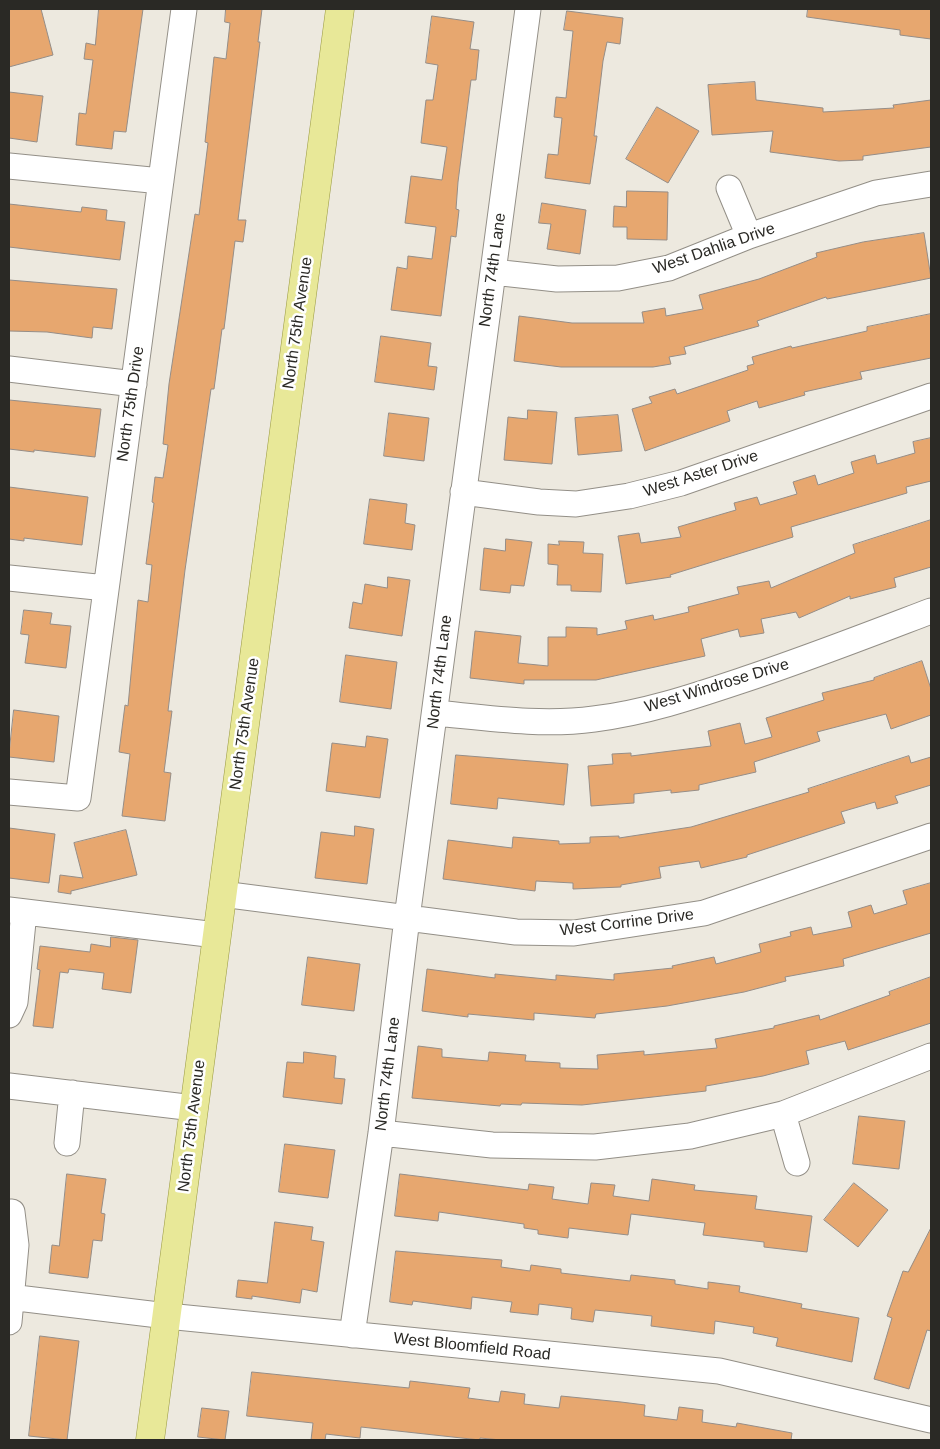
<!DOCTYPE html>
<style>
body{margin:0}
#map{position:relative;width:940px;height:1449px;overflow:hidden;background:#ede9df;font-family:Arial,sans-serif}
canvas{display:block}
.frame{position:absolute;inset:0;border:10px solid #2a2925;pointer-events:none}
</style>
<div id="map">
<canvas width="940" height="1449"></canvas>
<div class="frame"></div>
</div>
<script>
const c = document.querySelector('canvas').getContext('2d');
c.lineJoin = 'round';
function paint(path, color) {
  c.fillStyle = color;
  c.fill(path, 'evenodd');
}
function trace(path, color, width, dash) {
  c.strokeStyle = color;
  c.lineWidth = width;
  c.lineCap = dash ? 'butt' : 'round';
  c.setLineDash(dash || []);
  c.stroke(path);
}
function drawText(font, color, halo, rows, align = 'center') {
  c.font = font + ' Arial,sans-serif';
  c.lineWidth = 5;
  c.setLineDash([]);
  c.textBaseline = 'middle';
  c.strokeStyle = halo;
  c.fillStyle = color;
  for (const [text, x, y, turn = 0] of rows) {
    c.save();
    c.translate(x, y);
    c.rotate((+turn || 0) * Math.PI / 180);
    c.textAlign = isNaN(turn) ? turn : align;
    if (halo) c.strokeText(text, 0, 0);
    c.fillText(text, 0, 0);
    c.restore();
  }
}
const building = new Path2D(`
 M9,9H41L53,55L9,67Z
 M99,9H143L126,132L114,131L112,149L76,145L79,113L86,114L93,60L84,59L86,43L95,45Z
 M226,9H262L258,42H260L238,220H246L243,242L235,241L224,329H222L214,389H211L185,570L168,711H172L164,772L171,773L165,821L122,816L130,754L119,752L125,705L128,706L138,600L148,602L152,565L146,564L154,503L152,502L155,477L163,478L168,445L163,444L169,384L195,214L199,215L208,143L205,142L214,57L226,59L230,23L225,22Z
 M808,9H931V39L900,35V30L807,17Z
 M567,11L623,18L620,44L607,42L603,61L594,136H597L590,184L545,178L548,154L558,155L562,118L554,117L556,97L566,98L573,31L564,30Z
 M432,16L474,22L470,49L479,50L476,80H471L458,182L456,209L459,210L456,237L451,236L441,316L391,310L397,267L407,269L408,256L432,259L436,227L405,223L411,176L442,180L447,147L421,143L426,100H433L438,65L426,63Z
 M755,82L756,100L823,108V112L894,108L893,105L931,100V147L863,156V160L839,161L770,152L773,131L712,135L708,85Z
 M9,92L43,96L37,142L9,138Z
 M657,107L699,131L668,183L626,159Z
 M627,191L668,192L667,240L627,239V227H613L614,206L626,207Z
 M542,203L586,210L580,254L547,249L551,224L539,223Z
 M9,204L81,212L82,207L107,210L106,220L125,222L120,260L9,247Z
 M924,233L931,278L827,299L826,297L757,321L759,326L684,347L686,354L669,357L671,364L653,367H561L514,361L519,316L572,323H644L642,312L665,308L666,316L703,309L699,295L759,279L817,257L816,253L863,242Z
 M9,280L117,289L112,329L93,327L92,338L47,332L9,331Z
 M931,314V358L860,372L862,379L804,392L805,395L759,408L757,401L727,411L730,421L645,451L632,409L652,403L649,397L675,389L677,394L748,370L747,366L754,364L752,357L791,346L792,348L867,331V327Z
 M381,336L431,343L428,366L437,367L434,390L375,382Z
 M9,400L101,409L95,457L34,450V452L9,449Z
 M528,410L557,412L552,464L504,460L508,417L527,419Z
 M389,413L429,418L424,461L384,456Z
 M618,415L622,451L578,455L575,418Z
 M931,438V481L906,487L907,493L791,527L793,537L670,575L671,577L626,584L618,536L639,533L641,543L681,537L678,527L736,510L734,503L757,497L760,505L797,494L793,482L815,475L818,485L854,473L851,462L875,455L877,464L915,453L913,442Z
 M9,487L88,497L82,545L24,538V541L9,539Z
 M370,499L407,504L405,523L415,525L412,550L364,544Z
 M931,520V567L894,578L896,587L850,599V596L799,618L796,612L761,619L764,633L740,637L738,629L701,639L705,656L596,680H524V684L470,678L475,631L521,636L518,663L548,666V637H566V627L597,628V635L627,629L625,621L653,615L654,620L689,612L688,607L739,594L737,587L769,581L771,588L855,553L853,545Z
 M506,539L532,542L524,586L511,585L510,593L480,590L484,548L505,551Z
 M559,541L584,542L583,553L603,554L601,592L571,591V585H557L558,565L548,564V544L559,545Z
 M388,577L410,580L402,636L349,628L353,602L362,604L365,584L387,588Z
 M24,610L52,613L50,624L71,626L66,668L25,663L29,635L21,634Z
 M346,655L397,662L391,709L340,702Z
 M922,661L931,689V715L891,729L886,714L817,732L820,741L754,762L756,772L699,785V790L671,793V790L634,794V803L591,806L588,766L613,764L612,754L631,753V756L711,746L708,731L740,723L745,744L772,737L766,718L824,700L822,693L874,680V678Z
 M14,710L59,716L54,762L9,757Z
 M367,736L388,739L380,798L326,791L332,743L365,747Z
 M456,755L568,764L564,805L498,798L497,809L451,804Z
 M909,756L911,763L931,757V785L895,796L898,803L877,809L875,802L841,812L845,823L747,855V857L701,868L699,861L659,867L661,878L621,885V887L573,889V883L536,881L535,891L443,879L448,840L512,848L513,837L559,841V844L590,843V837L619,836V838L691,827L809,792L808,789Z
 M355,826L374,829L367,884L315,878L321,832L354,836Z
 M9,828L55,834L49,883L9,878Z
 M126,830L137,875L71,891V894L58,892L60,875L83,878L74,843Z
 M931,883V933L843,959L844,966L785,977L786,981L744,992L667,1006L596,1014L595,1018L534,1013V1020L468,1014V1017L422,1011L427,969L495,978V974L556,980V975L614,980V974L673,968L672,966L714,957L716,964L761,952L759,944L791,936L790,932L811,927L813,935L852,927L848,912L871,905L874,914L907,904L903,891Z
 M111,937L138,940L131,993L102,989L104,973L69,969L68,973L60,972L53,1028L33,1026L40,970L37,969L40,946L90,952L91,944L110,947Z
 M308,957L360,964L354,1011L302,1005Z
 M931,977V1023L848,1050L845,1041L806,1051L809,1064L763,1076L706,1086V1091L582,1105L522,1103L521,1105L501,1104L500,1106L412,1098L418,1046L442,1049V1057L488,1061L489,1052L526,1055L525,1061L560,1063V1068L598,1069L597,1055L644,1051V1055L717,1048L715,1039L774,1028V1026L819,1015L820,1020L890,995L889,992Z
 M304,1052L336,1056L334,1078L345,1079L342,1104L283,1097L287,1062L303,1063Z
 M859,1116L905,1121L899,1169L853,1164Z
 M285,1144L335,1150L328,1198L279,1192Z
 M67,1174L106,1179L101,1213L105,1214L102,1241L93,1240L88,1278L49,1273L52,1245L59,1246Z
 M400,1174L528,1190L529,1184L554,1187L552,1199L588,1204L591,1183L615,1185L613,1196L649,1201L652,1179L695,1185L694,1190L757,1196L755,1209L812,1216L807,1252L764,1247V1242L703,1235L705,1223L631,1214L628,1235L569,1228L568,1238L538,1234V1230L524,1228V1224L439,1212L438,1221L395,1216Z
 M854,1183L888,1210L858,1247L824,1220Z
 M275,1222L313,1227L311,1240L324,1242L317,1292L302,1289L300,1303L252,1296V1299L236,1297L238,1280L267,1283Z
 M931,1228V1331L927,1330L909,1389L874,1379L892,1318L887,1316L903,1271L908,1272Z
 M396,1251L502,1260L501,1267L530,1271L531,1265L561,1269V1273L630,1281L631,1275L675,1280V1284L708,1289V1282L740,1286L739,1292L802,1304L801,1308L859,1318L852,1362L776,1346L778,1338L753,1333L754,1327L715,1321L714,1334L651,1326L652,1316L615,1312L595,1310L593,1322L571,1319L572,1308L539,1304L538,1315L510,1312L512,1302L472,1297L471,1309L413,1301L412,1305L390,1302Z
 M40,1336L79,1341L67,1440L29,1436Z
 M252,1372L409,1388L410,1381L470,1388L468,1398L499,1402L501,1391L525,1394L524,1404L559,1408L561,1396L621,1402L645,1405L644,1416L677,1420L679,1407L703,1410L702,1422L736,1427L737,1423L792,1433L791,1440H501L480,1438V1440L361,1427L360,1438L326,1434L325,1440H311L313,1423L247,1416Z
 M202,1408L229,1411L225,1440L198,1437Z`);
paint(building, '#e7a76f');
trace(building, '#958d87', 1);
const minor = new Path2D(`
 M9,166L161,181
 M729,188L749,236
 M493,272L557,279L618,278L669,268L749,236L876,193L931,184
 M9,369L134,384
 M463,492L539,502L576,504L629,496L681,483L931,396
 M9,578L106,588
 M435,713C488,718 541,726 594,719C644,713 692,697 740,681C804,660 868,635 931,611
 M9,792L78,798L184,9
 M222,894L516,932L574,933L704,913L931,836
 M9,910L216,935
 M9,1015L15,1002L24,912
 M9,1086L194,1108
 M783,1114L797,1163
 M381,1133L492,1145L595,1147L690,1136L783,1114L931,1056
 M67,1143L72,1093
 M9,1297L167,1316L719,1371L931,1420
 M9,1322L16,1245L12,1212
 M352,1335L381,1133L407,918L528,9`);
const major = new Path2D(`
 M150,1440L340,9`);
trace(minor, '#938f87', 27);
trace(major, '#9b9b43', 29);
trace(minor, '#fff', 25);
trace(major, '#e8e898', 28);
drawText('16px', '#2a2925', '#fff', [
 ["West Dahlia Drive",714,249,-19],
 ["North 74th Lane",493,270,-82],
 ["North 75th Avenue",298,323,-82],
 ["North 75th Drive",131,404,-82],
 ["West Aster Drive",701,474,-18],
 ["North 74th Lane",440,672,-83],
 ["West Windrose Drive",717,686,-17],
 ["North 75th Avenue",245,724,-82],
 ["West Corrine Drive",627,923,-7],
 ["North 74th Lane",388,1074,-83],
 ["North 75th Avenue",192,1126,-83],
 ["West Bloomfield Road",472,1347,6]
]);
</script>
